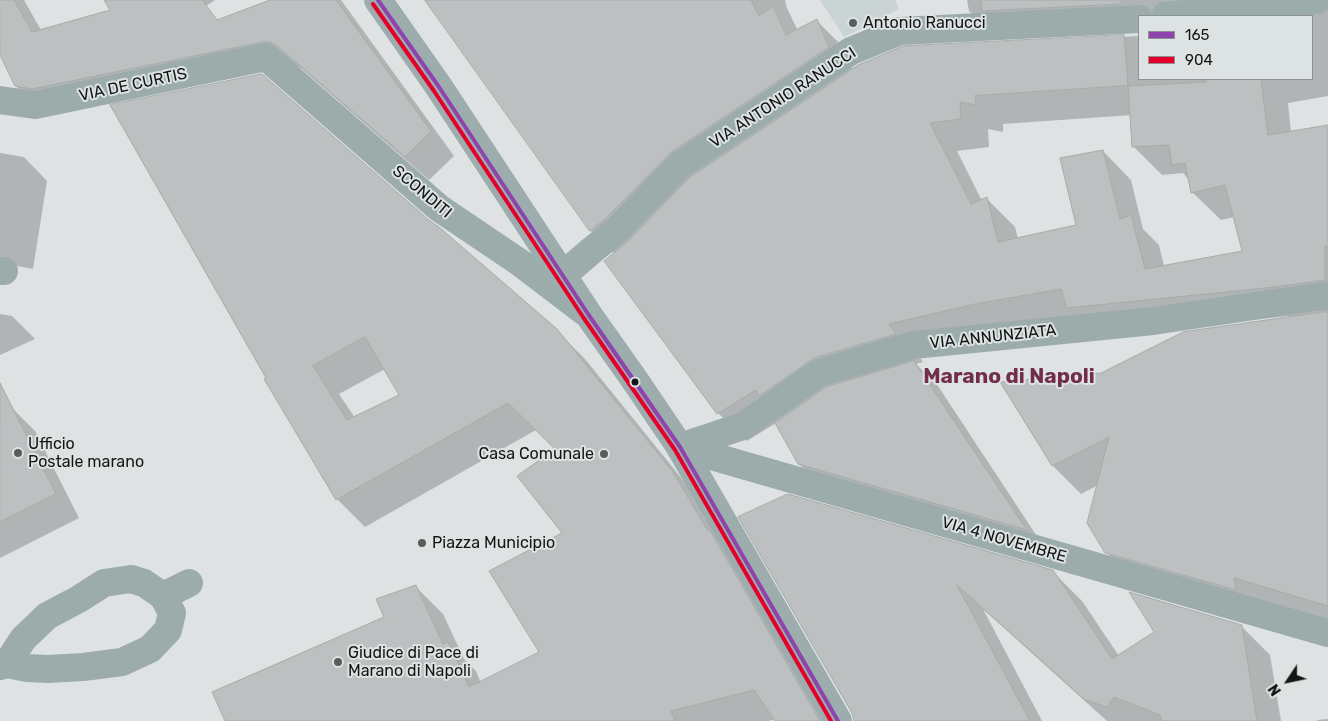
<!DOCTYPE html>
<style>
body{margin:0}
#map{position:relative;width:1328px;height:721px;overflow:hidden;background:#dee2e2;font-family:Rubik,sans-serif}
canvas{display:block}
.legend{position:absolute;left:1138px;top:15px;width:175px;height:65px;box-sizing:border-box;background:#dde3e3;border:1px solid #8d9191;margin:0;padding:6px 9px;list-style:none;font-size:15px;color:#141616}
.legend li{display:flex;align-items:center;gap:10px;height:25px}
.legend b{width:25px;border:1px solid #8d9191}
.north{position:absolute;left:1263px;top:656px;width:50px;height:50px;-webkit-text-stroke:4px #dde3e3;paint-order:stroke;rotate:236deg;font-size:14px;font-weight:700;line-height:20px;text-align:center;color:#141616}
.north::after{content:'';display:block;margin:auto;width:18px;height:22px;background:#141616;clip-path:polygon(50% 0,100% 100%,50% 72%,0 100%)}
</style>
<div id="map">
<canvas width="1328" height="721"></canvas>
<ul class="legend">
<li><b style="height:6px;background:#8e44ad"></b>165</li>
<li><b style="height:6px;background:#e4002b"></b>904</li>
</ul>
<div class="north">N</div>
</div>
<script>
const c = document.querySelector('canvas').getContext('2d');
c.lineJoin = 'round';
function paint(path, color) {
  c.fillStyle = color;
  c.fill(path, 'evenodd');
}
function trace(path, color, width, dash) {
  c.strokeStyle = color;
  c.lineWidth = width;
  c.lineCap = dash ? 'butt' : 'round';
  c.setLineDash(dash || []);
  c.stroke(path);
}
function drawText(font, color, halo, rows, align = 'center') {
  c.font = font + ' Rubik,sans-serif';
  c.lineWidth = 4;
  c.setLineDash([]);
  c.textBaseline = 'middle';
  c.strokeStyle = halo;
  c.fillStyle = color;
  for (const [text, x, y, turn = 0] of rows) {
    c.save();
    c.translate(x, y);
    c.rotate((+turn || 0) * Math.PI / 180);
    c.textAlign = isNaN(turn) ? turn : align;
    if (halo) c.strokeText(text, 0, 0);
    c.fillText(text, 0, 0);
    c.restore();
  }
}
paint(new Path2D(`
 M820,0H895L899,9L844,37Z`), '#cad4d4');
paint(new Path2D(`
 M0,0H24L41,30L112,11L106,0H215L144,48L274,0H341L454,156L429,180L302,69L294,65L40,110L16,86L0,53Z
 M426,0H785L787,8L798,31L817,21L843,47L853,70L904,48L1139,36V79H1312V16H1139L997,40L969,11L967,0H1328V96L1288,103L1291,132L1328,127V625L1135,580L1106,552L1098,485L1081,494L1053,466L1003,383L1101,374L1289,318V316L916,352L923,362L916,364L938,386L1048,553L823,488L799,464L776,423L747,441L718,413L614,254L591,231ZM1132,115L1134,147L1162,175L1183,173L1190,181L1192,192L1221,220L1234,217L1243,252L1164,266L1159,245L1143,229L1131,180L1103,151L1077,226L1018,239L1015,227L987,199L982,201L957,151L989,147L988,129L1003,132V124Z
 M112,106L556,330L585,359L700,501L831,721H777L776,719L769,721H226L385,618L416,587L443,614L464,659L476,671L481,683L541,653L564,534L556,449L536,430L365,527L337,499L266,380L267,378ZM385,369L401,396L355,418L339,394Z
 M0,153L24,157L47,181L33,269L0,263Z
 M0,314L12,316L35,339L0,355Z
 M11,407L35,431L79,518L0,558V413Z
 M740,517L1053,572L1082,601L1119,656L1241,626L1270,655L1281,721H1107L983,609L1042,721H859Z
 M1328,719V721H1317V720Z`), '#0003');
const building = new Path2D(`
 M0,0H14L32,32L110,10L104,0H202L217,20L270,0H336L431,131L405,157L276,45L270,42H263L32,89L15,86L0,55Z
 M425,0H751L759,16L773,6L786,35L817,19L829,47L671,152L606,218L590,231Z
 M982,0H1121V4L982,11Z
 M1124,35L1128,86L1206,82V79H1261L1268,135L1328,125V246H1325V280L1274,287H1275L1067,308L1061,289L975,304L889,324L896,334L814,358L759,396L756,390L717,414L604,261L628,241L690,177L858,65L903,46ZM1128,86L1132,147L1169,145L1172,165L1185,163L1191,193L1225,185L1242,251L1145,269L1131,215L1120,219L1103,150L1060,158L1076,225L998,242L987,197L971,204L930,123L961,119L960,102L976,105L975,96Z
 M262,74L429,220L439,227L557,329L673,472L708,531L710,530L820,721H775L754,690L671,711L675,721H225L212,692L384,617L376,599L416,585L443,644L448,642L469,687L539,652L489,571L562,533L517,476L555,449L508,403L336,500L264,379L266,378L110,105ZM365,337L399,395L347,420L313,366Z
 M1323,312H1328V606L1234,578L1236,590L1105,553L1087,523L1109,437L1052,466L1000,382L1101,373L1183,332Z
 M914,361L1027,530L798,464L775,423L826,387Z
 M0,383L56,494L0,522Z
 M788,494L1053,570L1112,659L1154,632L1129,592L1242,625L1257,721H1162L1160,715L1114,697L1107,707L1085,700L957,585L1030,721H854L852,713L738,517Z`);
paint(building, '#bdc0c0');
trace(building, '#a8aaaa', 1);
trace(new Path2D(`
 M1165,16L1317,0
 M0,100L35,105L266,57L439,208L522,264L585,312
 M0,271H4
 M563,275L591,251L617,230L680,165L851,51L900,31L1139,19
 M680,447L743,426L819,373L913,345L1153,321L1322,296H1328
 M680,447L1328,633
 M163,596L189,583
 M0,666L7,664L27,668L48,669L83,667L122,662L150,649L168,630L172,613L163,596L144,583L131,579L104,583L79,599L47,616L23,639L7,664`), '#9cacab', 28);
trace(new Path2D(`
 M378,0L439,87L588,314L634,379L680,447L838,721`), '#9dacac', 28);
trace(new Path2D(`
 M378,0L439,87L588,314L680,447L838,721`), '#8e44ad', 4);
trace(new Path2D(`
 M373,4L434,91L583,317L675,450L831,721`), '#e4002b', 4);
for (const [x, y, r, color] of [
 [853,23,5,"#5b5d5d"],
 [635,382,4.5,"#141616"],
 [18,453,5,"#5b5d5d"],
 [604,454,5,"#5b5d5d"],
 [422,543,5,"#5b5d5d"],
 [338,662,5,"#5b5d5d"]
]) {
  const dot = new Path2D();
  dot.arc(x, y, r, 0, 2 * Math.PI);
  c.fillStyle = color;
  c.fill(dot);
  trace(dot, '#dde3e3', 2);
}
drawText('16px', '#141616', '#dde3e3', [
 ["Antonio Ranucci",863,23],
 ["Ufficio",28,444],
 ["Postale marano",28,462],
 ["Casa Comunale",594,454,"right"],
 ["Piazza Municipio",432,543],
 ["Giudice di Pace di",348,653],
 ["Marano di Napoli",348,671]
], 'left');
drawText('16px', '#141616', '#dde3e3', [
 ["VIA DE CURTIS",133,85,-12],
 ["VIA ANTONIO RANUCCI",783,98,-33],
 ["SCONDITI",422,192,40],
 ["VIA ANNUNZIATA",993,337,-6],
 ["VIA 4 NOVEMBRE",1004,540,16]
]);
drawText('bold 21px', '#722e49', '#dde3e3', [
 ["Marano di Napoli",1009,377]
]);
</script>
